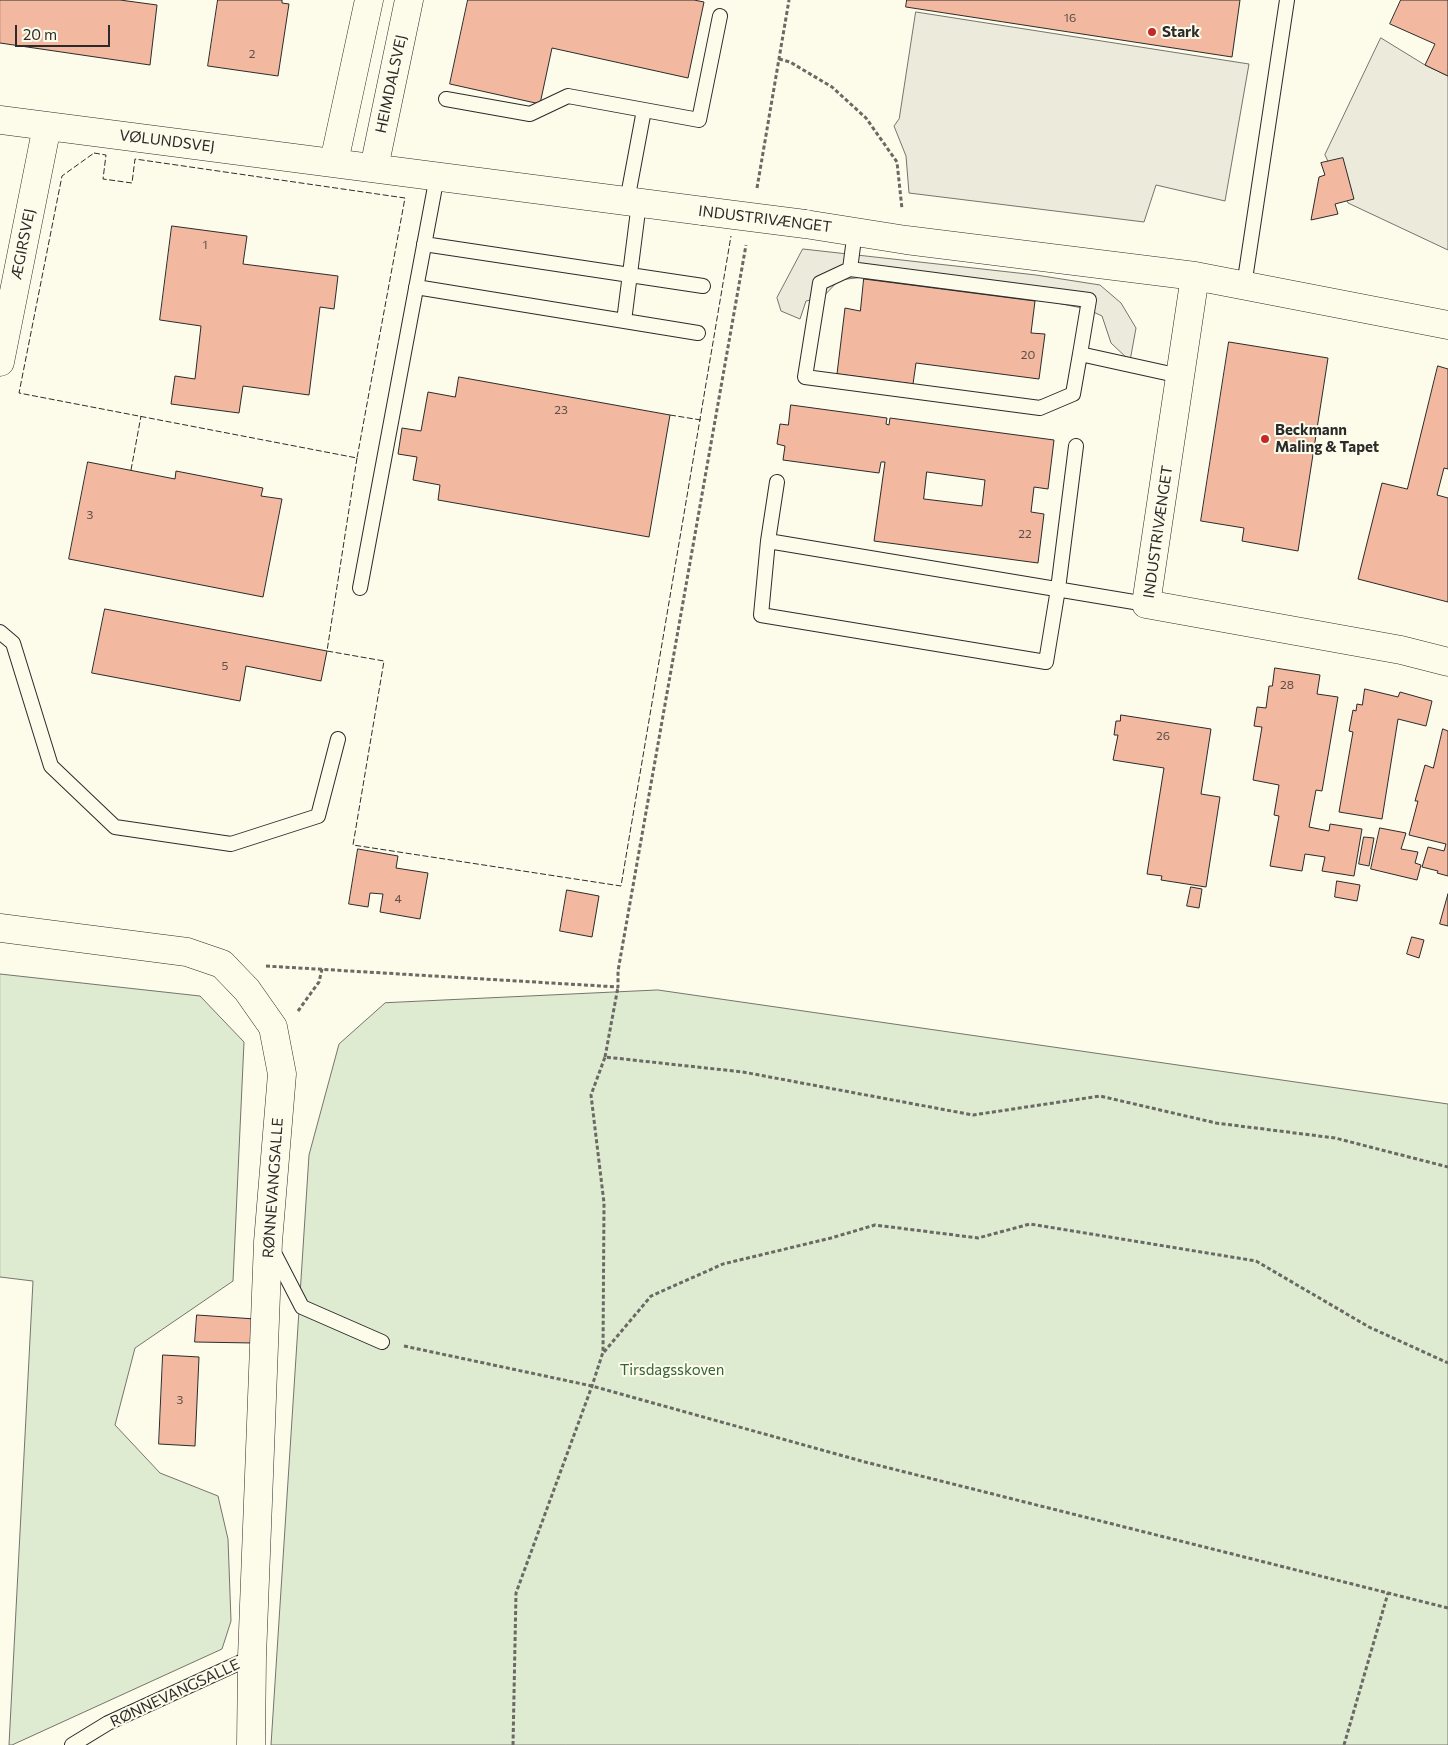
<!DOCTYPE html>
<meta charset="utf-8">
<style>
body{margin:0}
#map{position:relative;width:1448px;height:1745px;overflow:hidden;background:#fdfbea;font-family:Commissioner,sans-serif}
canvas{display:block}
.scale{position:absolute;left:15px;top:25px;width:95px;height:22px;box-sizing:border-box;border:2px solid #2b2b2b;border-top:0;padding-left:6px;font-size:15px;line-height:18px;white-space:nowrap;color:#2b2b2b;-webkit-text-stroke:4px #fdfbea;paint-order:stroke}
</style>
<div id="map">
<canvas width="1448" height="1745"></canvas>
<div class="scale">20 m</div>
</div>
<script>
const c = document.querySelector('canvas').getContext('2d');
c.lineJoin = 'round';
function paint(path, color) {
  c.fillStyle = color;
  c.fill(path, 'evenodd');
}
function trace(path, color, width, dash) {
  c.strokeStyle = color;
  c.lineWidth = width;
  c.lineCap = dash ? 'butt' : 'round';
  c.setLineDash(dash || []);
  c.stroke(path);
}
function drawText(font, color, halo, rows, align = 'center') {
  c.font = font + ' Commissioner,sans-serif';
  c.lineWidth = 4;
  c.setLineDash([]);
  c.textBaseline = 'middle';
  c.strokeStyle = halo;
  c.fillStyle = color;
  for (const [text, x, y, turn = 0] of rows) {
    c.save();
    c.translate(x, y);
    c.rotate((+turn || 0) * Math.PI / 180);
    c.textAlign = isNaN(turn) ? turn : align;
    if (halo) c.strokeText(text, 0, 0);
    c.fillText(text, 0, 0);
    c.restore();
  }
}
const green = new Path2D(`
 M0,974L200,996L244,1042L233,1281L135,1348L115,1425L160,1473L218,1496L228,1539L231,1621L222,1649L12,1745H9L33,1281L0,1277Z
 M658,990L1448,1104V1745H271L309,1155L339,1044L385,1003Z`);
paint(green, '#deebd1');
trace(green, '#74746e', 1);
const parking = new Path2D(`
 M916,12L1249,64L1225,201L1156,185L1144,222L909,193L906,156L894,126L899,119Z
 M1381,38L1425,65L1448,76V250L1348,203L1325,155Z
 M803,249L1036,275L1100,285L1121,303L1136,328L1130,361L1111,343L1102,316L1087,309L1032,298L872,276L839,280L822,298L806,301L800,319L781,311L777,298Z`);
paint(parking, '#eceadb');
trace(parking, '#74746e', 1);
const building = new Path2D(`
 M0,0H120L157,5L150,65L0,43Z
 M218,0H282V3L289,4L278,76L208,66Z
 M468,0H694L704,2L688,78L552,48L540,104L450,84Z
 M907,0H1240L1232,57L906,7Z
 M1401,0H1448V76L1425,65L1435,44L1390,24Z
 M1343,158L1354,199L1335,204L1338,214L1311,220L1319,177L1325,175L1321,163Z
 M172,226L247,236L243,264L338,276L334,309L320,307L309,395L243,386L239,413L171,404L175,376L195,379L201,326L160,320Z
 M864,279L1035,301L1031,333L1045,334L1039,379L916,363L913,384L837,374L845,308L860,311Z
 M1229,342L1328,358L1298,551L1242,541L1244,528L1201,521Z
 M1438,366L1448,369V469L1444,468L1437,495L1448,498V602L1358,579L1382,483L1407,489Z
 M459,377L670,415L649,537L438,500L440,485L413,480L417,457L398,454L402,428L421,431L428,392L455,397Z
 M791,405L887,418L886,424L889,425L890,418L1054,440L1048,489L1034,487L1031,512L1044,514L1038,563L874,541L885,462H881L879,473L783,460L785,446L777,444L780,424L788,425ZM927,472L985,480L982,506L924,499Z
 M88,462L175,479L176,471L263,488L261,496L282,499L263,597L69,559Z
 M105,609L327,651L321,681L246,666L240,701L92,673Z
 M1275,668L1320,675L1317,694L1338,697L1322,791L1316,790L1309,827L1329,831L1330,824L1362,829L1354,876L1322,871L1325,857L1305,854L1302,871L1270,866L1279,816L1274,815L1279,785L1253,780L1262,727L1254,726L1257,707L1266,708L1269,686H1272Z
 M1365,689L1398,697L1400,692L1432,701L1426,726L1398,719L1382,819L1339,812L1353,732L1349,731L1353,710L1356,711L1357,704L1362,705Z
 M1121,715L1211,729L1201,794L1220,797L1206,887L1161,880L1162,876L1147,874L1164,768L1113,760L1118,735H1114L1116,721H1120Z
 M1443,729L1448,731V876L1437,873L1438,871L1422,867L1428,847L1444,851L1446,844L1409,835L1418,801H1415L1425,765L1433,768Z
 M1380,828L1406,833L1401,849L1418,852L1415,863L1421,865L1417,880L1371,869Z
 M1364,837L1374,838L1369,866L1359,864Z
 M358,849L398,856L396,868L428,873L420,919L380,912L383,894L370,893L368,907L349,904Z
 M1337,881L1360,885L1357,901L1335,897Z
 M1191,887L1202,889L1199,908L1187,906Z
 M567,890L599,896L592,937L560,931Z
 M1448,894V926L1440,924Z
 M1412,937L1424,940L1419,958L1407,954Z
 M197,1315L255,1319L253,1343L195,1342Z
 M163,1355L199,1357L195,1446L159,1444Z`);
paint(building, '#f2b8a0');
trace(building, '#2b2b2b', 1);
const lane = new Path2D(`
 M446,99L530,114L568,96L699,120L720,16
 M627,201L644,110
 M424,244L703,286
 M850,269L855,231
 M1244,286L1287,0
 M416,287L698,333
 M624,321L639,203
 M1080,354L1089,300L850,269L820,283L805,377L1040,408L1073,394L1080,354L1180,376
 M777,482L768,541L761,615L1046,662L1058,589L1076,446
 M768,541L1146,604
 M360,588L437,176
 M0,632L13,643L51,766L115,827L231,844L318,816L338,739
 M272,1249L302,1307L382,1342
 M72,1745L108,1723L252,1657`);
const street = new Path2D(`
 M0,120L703,211
 M334,162L369,0
 M374,168L409,0
 M805,224L906,240L1195,276L1448,325
 M1195,276L1146,604L1401,650L1448,662
 M0,362L47,126
 M0,928L187,952L222,964L247,990L273,1027L282,1074L268,1242L252,1657L251,1745`);
trace(lane, '#2b2b2b', 16);
trace(street, '#2b2b2b', 29);
trace(new Path2D(`
 M779,59L790,62L832,87L866,118L897,162L902,209
 M757,188L789,0
 M266,966L618,987V971L746,245
 M298,1011L319,982L322,969
 M605,1057L618,987
 M404,1346L592,1386L865,1462L1448,1608
 M604,1352L651,1296L723,1264L831,1238L875,1225L978,1238L1030,1224L1256,1261L1369,1327L1448,1363
 M513,1745L516,1593L592,1386L603,1352L604,1203L591,1095L605,1057L743,1072L973,1115L1100,1096L1216,1123L1335,1138L1448,1167
 M1344,1745L1388,1593`), '#6a6964', 3, [4, 2.5]);
trace(lane, '#fdfbea', 14);
trace(street, '#fdfbea', 28);
const streetBridge = new Path2D(`
 M703,211L805,224`);
trace(streetBridge, '#2b2b2b', 29, []);
trace(streetBridge, '#fdfbea', 28);
trace(new Path2D(`
 M94,153L106,155L103,179L132,183L135,159L405,198L357,458L19,393L62,176Z
 M670,415L701,420
 M357,458L327,651L384,661L353,845L621,886L731,236
 M131,470L141,416`), '#2b2b2b', 1, [6, 2.5]);
for (const [x, y, r, color] of [
 [1152,32,5,"#c62828"],
 [1265,439,5,"#c62828"]
]) {
  const dot = new Path2D();
  dot.arc(x, y, r, 0, 2 * Math.PI);
  c.fillStyle = color;
  c.fill(dot);
  trace(dot, '#fdfbea', 2);
}
drawText('12px', '#5d4e48', null, [
 ["16",1070,18],
 ["2",252,54],
 ["1",205,245],
 ["20",1028,355],
 ["23",561,410],
 ["3",90,515],
 ["22",1025,534],
 ["5",225,666],
 ["28",1287,685],
 ["26",1163,736],
 ["4",398,899],
 ["3",180,1400]
]);
drawText('bold 15px', '#2b2b2b', '#fdfbea', [
 ["Stark",1162,32],
 ["Beckmann",1275,430],
 ["Maling & Tapet",1275,447]
], 'left');
drawText('15px', '#2b2b2b', '#fdfbea', [
 ["HEIMDALSVEJ",391,84,-78],
 ["VØLUNDSVEJ",167,141,7],
 ["INDUSTRIVÆNGET",765,219,7],
 ["ÆGIRSVEJ",23,244,-79],
 ["INDUSTRIVÆNGET",1158,532,-82],
 ["RØNNEVANGSALLE",273,1188,-86],
 ["RØNNEVANGSALLE",175,1693,-25]
]);
drawText('15px', '#34623c', '#fdfbea', [
 ["Tirsdagsskoven",672,1370]
]);
</script>
